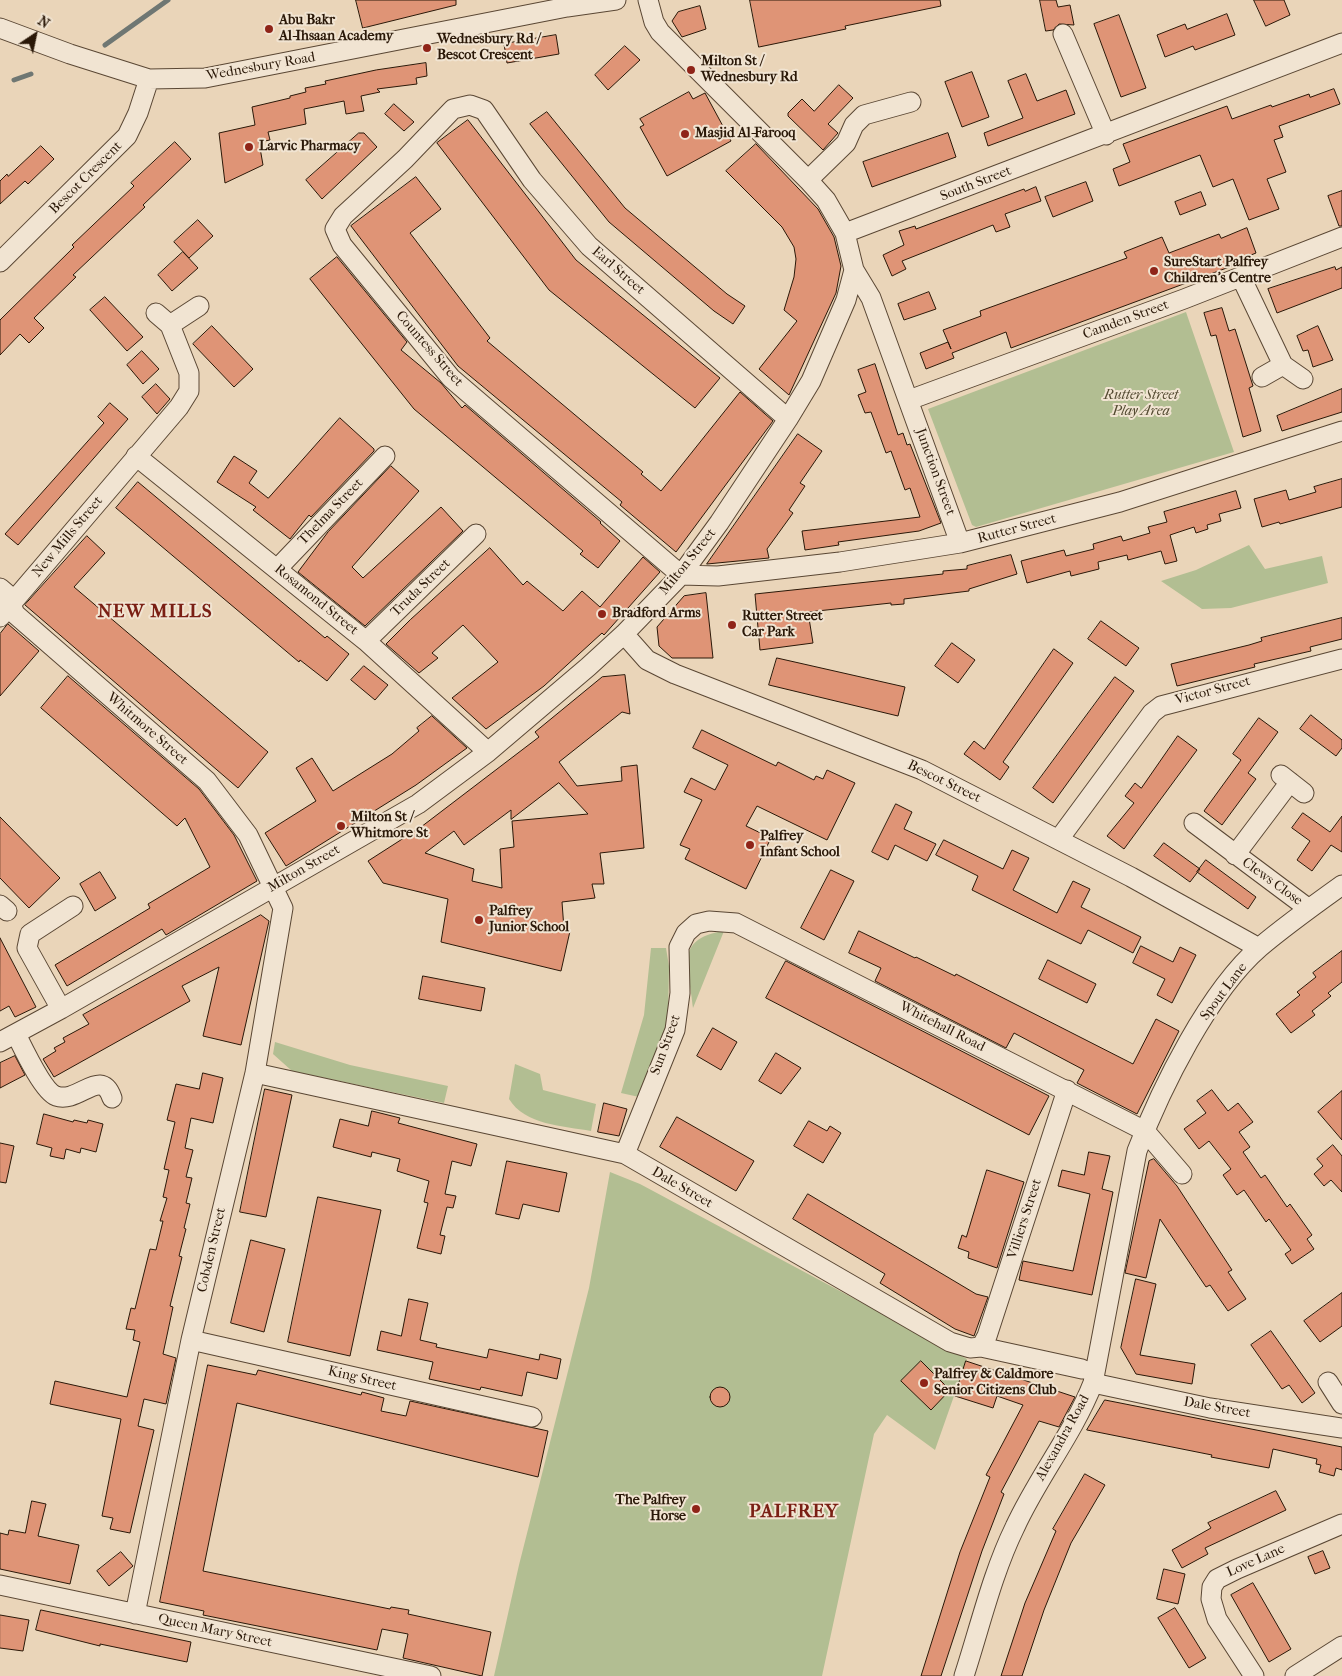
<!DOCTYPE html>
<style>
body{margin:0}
#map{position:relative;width:1342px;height:1676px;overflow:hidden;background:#ead5b9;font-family:"IM FELL French Canon",serif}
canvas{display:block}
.north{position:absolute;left:10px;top:10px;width:50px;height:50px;-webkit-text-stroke:4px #f1e4d2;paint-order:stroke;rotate:34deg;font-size:14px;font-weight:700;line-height:20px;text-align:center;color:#2a1808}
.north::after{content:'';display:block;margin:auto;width:18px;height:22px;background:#2a1808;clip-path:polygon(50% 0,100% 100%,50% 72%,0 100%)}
</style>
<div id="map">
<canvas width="1342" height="1676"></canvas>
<div class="north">N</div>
</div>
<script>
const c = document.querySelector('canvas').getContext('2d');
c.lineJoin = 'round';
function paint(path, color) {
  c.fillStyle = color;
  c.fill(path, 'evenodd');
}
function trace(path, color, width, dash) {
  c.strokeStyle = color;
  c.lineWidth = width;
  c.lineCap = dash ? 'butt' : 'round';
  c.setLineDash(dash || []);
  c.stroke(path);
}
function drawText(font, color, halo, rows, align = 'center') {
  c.font = font + ' "IM FELL French Canon",serif';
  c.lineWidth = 4;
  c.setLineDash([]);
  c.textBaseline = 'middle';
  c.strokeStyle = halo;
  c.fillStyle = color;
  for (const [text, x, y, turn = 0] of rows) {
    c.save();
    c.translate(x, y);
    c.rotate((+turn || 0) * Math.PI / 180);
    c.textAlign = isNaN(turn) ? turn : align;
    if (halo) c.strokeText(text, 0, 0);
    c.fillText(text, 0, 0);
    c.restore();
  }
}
paint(new Path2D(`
 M1186,312L1234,452L976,527L972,525L928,409Z
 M1249,545L1265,569L1322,556L1328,583L1231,608L1202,609L1161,581L1196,570Z
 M724,931L693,1008C690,969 672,939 724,931Z
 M651,948H666L669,966L668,1021L639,1097L621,1093L644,1015Z
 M275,1042L350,1065L448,1086L444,1103L292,1071L273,1054Z
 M515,1064L540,1074L543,1090L596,1104L591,1131C563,1126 525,1125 509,1099Z
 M610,1172L640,1184L967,1359L935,1450L887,1415L874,1434L822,1676H494L519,1565L589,1288Z`), '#b2be92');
trace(new Path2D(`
 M105,45L168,0
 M14,80L31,74`), '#6f7773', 5);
const building = new Path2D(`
 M356,0H456V5L363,28Z
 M750,0H940L941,6L845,26L846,29L759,47Z
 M1040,0H1056L1058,7L1070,5L1074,25L1059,24L1053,30L1046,31Z
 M1254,0H1284L1290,15L1266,26Z
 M700,6L706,29L682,37L672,21L678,12Z
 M1227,14L1235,35L1195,50L1193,46L1165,57L1157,35L1185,24L1187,29Z
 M1119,15L1146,88L1121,97L1094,24Z
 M556,35L559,54L507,63L504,44Z
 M625,46L640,60L608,90L595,75Z
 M426,63L427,76L416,78L417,84L377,89L380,92L361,96L364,111L346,114L344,101L304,109L306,124L268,132L270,140L259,142L263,165L225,183L219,133L255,125L252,107L290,98V96L306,92L305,88L326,84L325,81L376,70Z
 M972,72L989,117L962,127L945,82Z
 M1026,74L1037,101L1066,90L1075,114L988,146L984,133L1023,118L1008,81Z
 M839,85L853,98L828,124L838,133L823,150L788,116V113L802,99L814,111Z
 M1334,89L1340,104L1279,126L1283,137L1274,140L1286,172L1267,179L1279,209L1249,220L1233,179L1213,187L1200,155L1119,186L1113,169L1130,162L1123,144L1227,106L1232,119L1271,105L1272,107L1309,94L1310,97Z
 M689,92L693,99L705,93L731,141L667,176L640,127L644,125L640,119Z
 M394,104L414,122L404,131L385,114Z
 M547,112L625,208L727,294L745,306L733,324L714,311L609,222L530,124Z
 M468,120L576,260L720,378L695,408L549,290L437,143Z
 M359,133H364L377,147L322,199L306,180Z
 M948,133L956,157L872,187L863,162Z
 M175,142L191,159L143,205L145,207L73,275L76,277L34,318L44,328L29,343L20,334L0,355V320L74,247L72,245L134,186L131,183Z
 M756,144L818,209L834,237L841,266L836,293L789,395L759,369L797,321L784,310L794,277L796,259L794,247L782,227L726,171Z
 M41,146L54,159L28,184L25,181L0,204V181L7,174L8,176Z
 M416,177L441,209L410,233L490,338L487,341L643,472L641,474L661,491L740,392L773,421L676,552L620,505L622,502L458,366L351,226Z
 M1086,182L1093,201L1053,217L1045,197Z
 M1036,187L1041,201L1005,214L1010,227L996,232L993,225L902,261L906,269L892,276L883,255L904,245L899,231L915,226L916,229L1024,189L1025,191Z
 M1342,191V226H1339L1328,196Z
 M1201,192L1206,205L1180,215L1175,202Z
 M198,220L213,236L189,258L174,242Z
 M1247,228L1256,253L1231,263L1232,266L1011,348L1006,332L952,353L954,358L926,369L920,353L948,342L951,349L943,330L981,316L980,311L1127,258L1124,252L1162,237L1169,253L1219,234L1221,238Z
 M183,252L198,268L172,291L158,275Z
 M337,257L407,342L401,350L441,383L462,408L465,405L601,522L600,523L620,541L598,568L580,554L583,551L414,409L310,279Z
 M1335,267L1336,270L1342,267V288L1277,313L1268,289Z
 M929,292L936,309L904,320L898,304Z
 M105,297L143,337L127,351L90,310Z
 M1222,308L1229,331L1235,329L1253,386L1249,388L1261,431L1243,437L1216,335L1211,336L1204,313Z
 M212,326L253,369L234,387L193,344Z
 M1318,326L1333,360L1313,367L1308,350L1303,351L1297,336Z
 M142,351L159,369L143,384L127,365Z
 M875,364L898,435L903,433L907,445L910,444L941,523L919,531L838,542L839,545L805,550L802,531L920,517L910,488L905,490L891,451L886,453L871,412L865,413L858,395L866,392L858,370Z
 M156,384L170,399L157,414L142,397Z
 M1342,389V412L1282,431L1277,416Z
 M110,403L128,419L18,545L5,534L104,423L98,417Z
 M340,418L374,449V451L311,517L309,515L290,539L253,510L256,507L217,482L234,456L257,471L249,483L268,498Z
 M798,434L822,451L800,483L805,486L789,510L793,513L767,549L769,558L707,564Z
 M391,466L419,491L352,567L363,578L441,507L463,531L365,626L298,572L328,532Z
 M1342,479V507L1280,524L1279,522L1262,527L1254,499L1286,490L1289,500L1316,492L1314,487Z
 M138,482L325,638L327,636L349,654L327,681L300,660L299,662L116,508Z
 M1236,491L1241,508L1219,514L1221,521L1207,525L1208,529L1196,533L1194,527L1170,535L1177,561L1165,564L1161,551L1128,560L1127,555L1098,562L1099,569L1071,576L1070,571L1027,583L1021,561L1064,550L1066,556L1094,549L1093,544L1121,536L1123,541L1150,533L1148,527L1167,522L1164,512Z
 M87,536L105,553L74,587L268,752L238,788L25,605Z
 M490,548L523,585L527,581L563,611L582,591L600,607L643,557L660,572L604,635L602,633L544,686L486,729L452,698L498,662L463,625L432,653L438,658L419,673L386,644L410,620Z
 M1011,555L1017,574L969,589V591L904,599V604L891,605V603L808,612L813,643L760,650L755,594L943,574V571L967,569V566Z
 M706,593L713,658H672L659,646L657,627L684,596Z
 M1342,618V639L1310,647L1311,651L1254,664L1255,667L1177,686L1171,664L1249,645L1262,641L1261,638Z
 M1101,621L1139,648L1126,666L1088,639Z
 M8,624L39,651L0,696V634Z
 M952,643L975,660L958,683L935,666Z
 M1054,649L1073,663L1003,762L1009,767L1000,780L964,754L974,741L984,749Z
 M777,658L905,687L898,716L769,685Z
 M364,666L388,685L375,700L351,680Z
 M625,675L630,714L622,712L559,762L577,786L622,781L621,767L637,765L644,848L600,853L604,884H592L595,898L562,902L564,929L570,931L561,971L441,942L448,899L383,883L368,861L421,827L539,737L535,732L602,677ZM559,783L588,814L512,821L514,847L500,849L502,888L472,881L474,869L425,853L454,831L464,845L511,810V819Z
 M68,676L199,789L234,835L257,881L166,935L162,929L67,986L55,965L150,908L148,904L210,867L185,818L177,826L41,708Z
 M1115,677L1134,691L1053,803L1033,788Z
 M1311,715L1342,740V748L1336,756L1300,729Z
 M432,716L467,748L416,785L286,866L265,833L316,801L296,768L312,758L333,791L392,754L419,731L417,728Z
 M1259,718L1278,732L1248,773L1256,779L1222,825L1204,811L1241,760L1233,754Z
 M702,730L776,766L778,762L814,780L816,776L823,779L827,770L855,783L827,840L757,806L746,826L771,838L746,889L685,859L690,849L680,845L702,800L684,792L691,778L715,790L728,765L693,748Z
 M1178,736L1197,750L1124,849L1107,836L1134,803L1125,796L1135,783L1141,788Z
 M896,804L912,812L904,829L936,844L927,861L895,845L888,860L872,852Z
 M1303,813L1330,832L1342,816V852L1331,845L1312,871L1297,860L1310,841L1292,828Z
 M0,817L60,878L29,908L0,878Z
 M944,840L1003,869L1012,850L1029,858L1013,890L1057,913L1073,881L1090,889L1081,907L1141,937L1133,953L1088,930L1081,944L972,890L978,876L936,855Z
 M1164,843L1200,869L1190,882L1154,856Z
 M1206,860L1256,897L1248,909L1197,872Z
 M831,870L854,881L824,940L801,928Z
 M100,872L116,898L95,911L80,884Z
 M261,915L269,921L241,1045L203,1036L219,967L182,986L190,1001L54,1077L43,1059L56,1051L54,1048L65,1042L63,1038L89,1024L83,1015Z
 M859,931L915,958L916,957L955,976L956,974L1133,1064L1156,1019L1179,1031L1137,1114L1077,1083L1084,1070L1014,1033L1006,1048L875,981L881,968L849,953Z
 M0,938L36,1007L15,1017L9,1006L0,1011Z
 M1141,946L1173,962L1180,947L1196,955L1172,1003L1157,995L1165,979L1133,963Z
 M1342,951V982L1328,993L1331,996L1312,1011L1315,1015L1291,1033L1276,1014L1300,995L1297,992L1316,977L1313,973Z
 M1048,960L1096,984L1087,1003L1039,979Z
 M786,961L1049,1096L1029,1135L766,998Z
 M423,976L485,988L481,1011L419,999Z
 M713,1028L737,1042L721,1070L697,1056Z
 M776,1053L801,1068L781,1094L759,1081Z
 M15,1056L25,1075L0,1088V1063Z
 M203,1073L223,1078L213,1123L191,1118L185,1148L193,1150L186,1177L192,1178L186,1203L190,1204L184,1228L186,1229L179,1256L182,1257L170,1306L173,1307L163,1354L176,1358L166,1404L144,1399L138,1426L154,1430L130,1533L110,1529L113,1518L102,1516L121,1419L50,1404L55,1381L127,1397L140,1342L133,1340L135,1330L126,1329L131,1308L135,1309L150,1249L156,1250L163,1221H160L167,1198L163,1197L169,1170L164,1169L175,1122L167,1120L176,1084L199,1089Z
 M265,1089L292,1095L266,1217L240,1212Z
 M1212,1090L1228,1111L1238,1103L1253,1122L1239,1132L1250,1147L1243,1152L1261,1178L1265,1175L1287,1207L1290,1204L1312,1235L1307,1239L1314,1249L1292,1264L1285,1254L1291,1250L1269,1219L1266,1222L1244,1190L1237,1195L1223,1175L1231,1169L1209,1141L1199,1149L1184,1129L1206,1113L1197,1101Z
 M1342,1091V1140L1318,1112Z
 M604,1103L627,1109L619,1136L598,1132Z
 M372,1111L400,1118L398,1123L477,1144L471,1166L452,1161L445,1194L456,1196L453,1208L447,1207L440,1235L445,1236L441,1254L417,1248L428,1203L424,1202L429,1181L397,1171L400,1159L372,1152L371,1157L333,1147L340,1119L368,1126Z
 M44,1114L73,1122L74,1120L87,1123L88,1120L103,1124L96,1152L81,1148L80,1153L66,1149L64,1159L50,1156L52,1148L37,1144Z
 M677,1117L754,1161L736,1191L660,1147Z
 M809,1121L827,1131L830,1126L841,1133L823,1163L794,1146Z
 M0,1143L14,1146L6,1183L0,1182Z
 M1333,1145L1342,1156V1192L1331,1180L1324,1186L1314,1174L1323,1166L1317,1159Z
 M1089,1152L1110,1156L1102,1189L1113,1192L1092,1295L1019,1280L1023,1261L1073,1271L1090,1194L1058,1186L1062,1170L1084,1175Z
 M1154,1159L1177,1186L1232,1270L1228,1272L1246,1299L1228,1311L1210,1285L1206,1287L1160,1219L1146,1278L1125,1273L1149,1161Z
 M507,1161L567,1173L559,1212L523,1204L519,1219L496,1214Z
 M987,1170L1024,1182L997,1268L968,1258L969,1252L958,1248L962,1235L966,1237Z
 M808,1194L976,1294L988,1297L974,1336L955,1329L880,1283L885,1274L793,1219Z
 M318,1197L381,1210L350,1356L288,1342Z
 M251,1240L285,1249L264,1332L231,1323Z
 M1136,1279L1156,1284L1140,1355L1195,1364L1192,1384L1136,1374L1121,1348Z
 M1342,1293V1326L1320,1342L1304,1321Z
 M409,1299L428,1303L420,1340L437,1344L436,1347L487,1358L489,1349L539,1360L540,1354L561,1359L557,1379L527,1372L522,1396L481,1387L480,1390L429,1379L433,1362L377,1350L381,1331L401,1336Z
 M1271,1331L1315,1393L1302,1403L1289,1385L1282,1389L1251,1345Z
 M921,1361L950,1390L931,1410L901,1381Z
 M966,1361L1075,1397L1059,1427L1039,1421L1001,1492L1004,1494L982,1551L941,1676H921L960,1552L990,1477L986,1475L1023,1405L997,1396L993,1408L955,1396Z
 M208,1365L256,1375L258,1370L361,1395L362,1392L384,1398L381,1411L406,1416L410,1401L548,1431L538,1477L237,1403L203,1571L390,1609L391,1607L409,1610L408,1614L491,1632L482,1676L403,1658L408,1634L382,1629L377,1650L203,1615L204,1611L160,1602Z
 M710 1397a10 10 0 1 1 20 0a10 10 0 1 1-20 0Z
 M1105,1400L1342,1447V1470L1336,1468L1334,1476L1319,1472L1321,1465L1316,1464L1317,1459L1273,1449L1269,1468L1211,1457L1212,1455L1087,1430Z
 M1085,1474L1105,1485L1071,1543L1044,1610L1022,1676H1001L1025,1603L1056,1531L1053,1529Z
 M1276,1491L1286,1510L1205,1548L1208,1554L1182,1568L1172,1550L1211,1528L1208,1523Z
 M32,1501L46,1504L38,1536L79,1545L70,1584L0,1569V1533L8,1535L9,1530L25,1533Z
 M1323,1551L1330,1568L1315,1574L1308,1557Z
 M121,1552L133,1566L109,1586L97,1571Z
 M1164,1569L1185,1574L1178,1604L1157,1599Z
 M1253,1583L1291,1649L1269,1662L1231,1595Z
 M1175,1608L1206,1658L1189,1668L1158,1618Z
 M41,1610L191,1642L187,1662L100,1644V1646L36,1630Z
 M0,1615L29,1620L23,1651L0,1648Z`);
paint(building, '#df9476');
trace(building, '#2a1808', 1);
const minor = new Path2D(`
 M0,28L70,54L149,79L205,78L567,7L616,0
 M1063,34L1106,135
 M808,180L846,143L854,125L864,115L911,102
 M845,233L1342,43
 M0,262L127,136L138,113L149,79
 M854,270L871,298L960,543
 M1241,277L1283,365
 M170,325L199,306
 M1262,377L1283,365L1303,379
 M909,400L1184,299L1342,237
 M788,419L589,246L532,180L484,110L470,105L453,109L405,159L343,216L335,229L342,245L451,378L681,575L718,576L840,562L960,543L1120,502L1342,431
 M136,456L366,641L488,752
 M277,569L385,456
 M0,588L7,594L15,614L207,781L248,835L283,908L255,1073L191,1340L135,1614
 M0,617L179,407L189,391V373L170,325L156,313
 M624,634L647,660L675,674L922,770L1131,877L1259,948
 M366,641L476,534
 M1281,775L1304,793
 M1194,823L1309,909
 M1059,839L1152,713L1161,706L1342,659
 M1235,855L1290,782
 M0,905L7,911
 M61,1009L27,948L30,934L73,906
 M16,1034C23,1048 43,1091 56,1096C79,1104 101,1066 112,1098
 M0,1042L61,1009L418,804L488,752L588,667L624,634L681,575L719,523L788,419L811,381L846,300L854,270L845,233L826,200L808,180L660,32L654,22L648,0
 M255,1073L625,1154L950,1342L970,1348L981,1347L1082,1369
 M625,1154L675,1030L680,993L679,947L686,933L696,924L709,921L736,923L1145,1131L1182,1174
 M191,1340L532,1417
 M981,1347L987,1336L1067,1090
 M1328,1382L1342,1404
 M1093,1383L1210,1408L1342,1428
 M0,1585L431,1676
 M964,1676C980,1627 992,1574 1015,1527C1038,1477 1073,1434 1093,1383L1137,1151C1161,1088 1209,991 1260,947C1286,925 1314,905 1342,885
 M1254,1676L1217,1619L1211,1599L1212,1587L1217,1579L1237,1569L1342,1524
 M1295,1676L1342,1646`);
trace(minor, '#5a4734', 21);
trace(minor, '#f1e4d2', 19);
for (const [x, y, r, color] of [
 [269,29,5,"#8f2418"],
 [427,48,5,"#8f2418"],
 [691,70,5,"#8f2418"],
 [685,134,5,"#8f2418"],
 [249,147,5,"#8f2418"],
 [1154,271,5,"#8f2418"],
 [602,614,5,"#8f2418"],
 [732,625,5,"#8f2418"],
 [341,826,5,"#8f2418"],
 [750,845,5,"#8f2418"],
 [479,920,5,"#8f2418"],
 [924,1383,5,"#8f2418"],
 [696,1509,5,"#8f2418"]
]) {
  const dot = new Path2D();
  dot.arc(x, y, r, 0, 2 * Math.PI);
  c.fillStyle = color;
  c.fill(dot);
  trace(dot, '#f1e4d2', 2);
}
drawText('bold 14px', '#2a1808', '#f1e4d2', [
 ["Abu Bakr",279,21],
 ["Al-Ihsaan Academy",279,37],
 ["Wednesbury Rd /",437,40],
 ["Bescot Crescent",437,56],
 ["Milton St /",701,62],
 ["Wednesbury Rd",701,78],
 ["Masjid Al-Farooq",695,134],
 ["Larvic Pharmacy",259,147],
 ["SureStart Palfrey",1164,263],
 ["Children's Centre",1164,279],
 ["Bradford Arms",612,614],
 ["Rutter Street",742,617],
 ["Car Park",742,633],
 ["Milton St /",351,818],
 ["Whitmore St",351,834],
 ["Palfrey",760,837],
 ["Infant School",760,853],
 ["Palfrey",489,912],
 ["Junior School",489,928],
 ["Palfrey & Caldmore",934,1375],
 ["Senior Citizens Club",934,1391],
 ["The Palfrey",686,1501,"right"],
 ["Horse",686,1517,"right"]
], 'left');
drawText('14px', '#2a1808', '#f1e4d2', [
 ["Wednesbury Road",261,67,-10],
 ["Bescot Crescent",86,178,-45],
 ["South Street",976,184,-21],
 ["Earl Street",618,271,41],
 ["Camden Street",1126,320,-20],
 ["Countess Street",429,349,49],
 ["Junction Street",935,472,70],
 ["Thelma Street",331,512,-46],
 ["Rutter Street",1017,529,-15],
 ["New Mills Street",68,537,-50],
 ["Milton Street",688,562,-51],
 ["Truda Street",421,588,-44],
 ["Rosamond Street",316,600,39],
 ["Victor Street",1213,691,-15],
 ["Whitmore Street",147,729,41],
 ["Bescot Street",944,782,26],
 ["Milton Street",304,869,-30],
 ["Clews Close",1272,882,36],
 ["Spout Lane",1224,992,-53],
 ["Whitehall Road",942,1027,27],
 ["Sun Street",666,1045,-70],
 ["Dale Street",682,1188,30],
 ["Villiers Street",1025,1219,-72],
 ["Cobden Street",212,1250,-77],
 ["King Street",362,1379,13],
 ["Dale Street",1217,1408,10],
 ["Alexandra Road",1063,1438,-61],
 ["Love Lane",1256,1561,-24],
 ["Queen Mary Street",215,1631,12]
]);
drawText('italic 14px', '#534a31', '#f1e4d2', [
 ["Rutter Street",1141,396],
 ["Play Area",1141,412]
]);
c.letterSpacing = '1px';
drawText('bold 19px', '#7a1f14', '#f1e4d2', [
 ["NEW MILLS",155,612],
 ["PALFREY",794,1512]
]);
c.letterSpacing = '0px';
</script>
